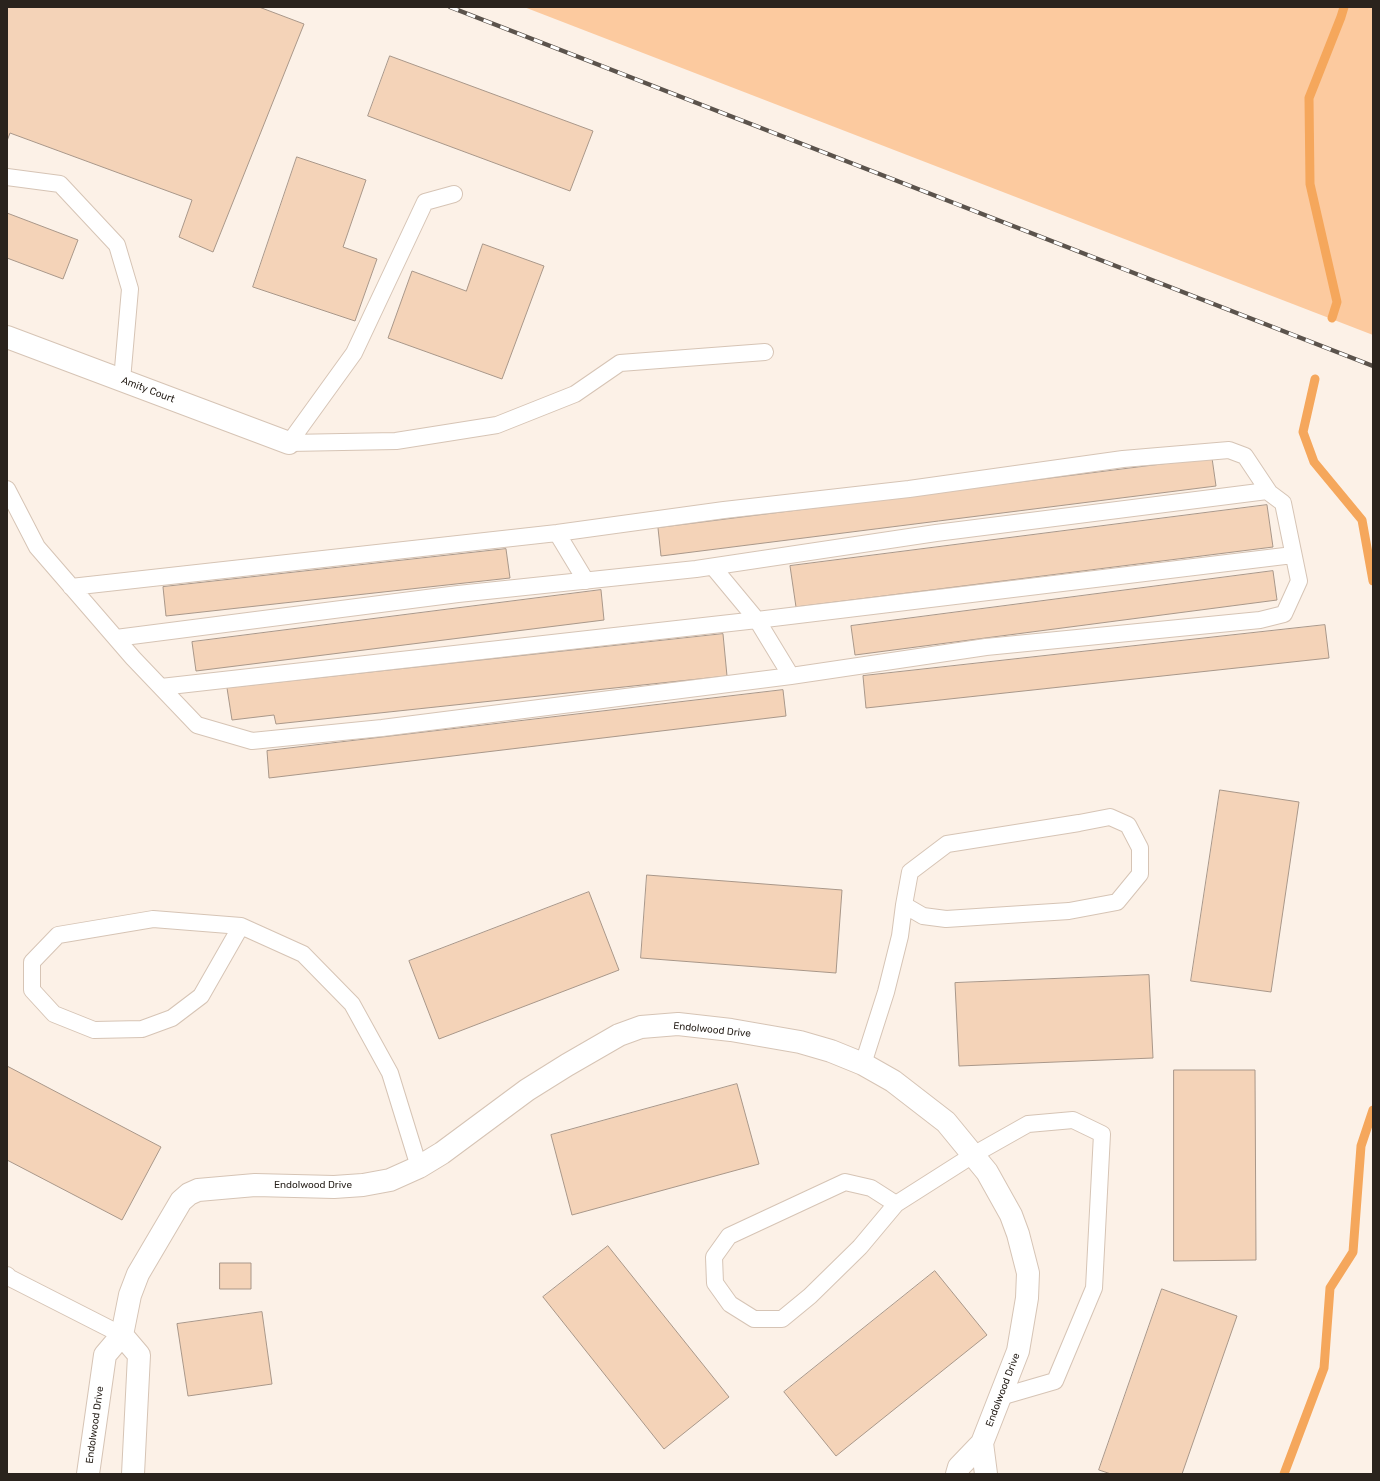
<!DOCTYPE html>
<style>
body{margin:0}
#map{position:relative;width:1380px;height:1481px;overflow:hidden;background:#fcf1e7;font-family:Rubik,sans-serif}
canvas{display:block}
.frame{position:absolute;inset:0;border:8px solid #2a231d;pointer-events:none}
</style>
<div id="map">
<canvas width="1380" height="1481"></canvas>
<div class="frame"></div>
</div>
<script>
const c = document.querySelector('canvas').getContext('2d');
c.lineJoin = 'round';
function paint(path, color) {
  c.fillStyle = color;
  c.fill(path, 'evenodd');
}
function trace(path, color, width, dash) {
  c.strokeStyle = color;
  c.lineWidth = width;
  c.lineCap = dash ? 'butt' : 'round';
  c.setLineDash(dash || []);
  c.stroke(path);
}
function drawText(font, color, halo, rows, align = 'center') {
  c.font = font + ' Rubik,sans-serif';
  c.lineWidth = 3;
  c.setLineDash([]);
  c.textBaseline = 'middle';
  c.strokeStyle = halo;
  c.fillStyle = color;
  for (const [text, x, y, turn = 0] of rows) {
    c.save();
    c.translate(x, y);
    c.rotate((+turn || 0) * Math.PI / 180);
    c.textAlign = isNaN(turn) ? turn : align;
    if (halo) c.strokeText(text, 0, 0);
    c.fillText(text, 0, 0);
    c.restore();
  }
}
paint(new Path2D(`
 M524,7H1373V335Z`), '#fcca9f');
trace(new Path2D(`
 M1332,318L1337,302L1310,184L1309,98L1341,17L1344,7
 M1315,379L1303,432L1314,462L1362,520L1373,581
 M1284,1474L1324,1368L1330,1288L1353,1252L1361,1146L1373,1110`), '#f5a75c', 9);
const building = new Path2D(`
 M7,7H259L304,24L213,252L179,237L192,200L10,133L7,141Z
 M390,56L593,131L570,191L368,116Z
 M297,157L366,180L343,247L377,259L355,321L253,287Z
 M7,213L78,240L63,279L7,258Z
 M483,244L544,266L502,379L388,338L412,271L466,291Z
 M1212,458L1216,486L661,556L658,528Z
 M1267,505L1273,547L796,607L790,566Z
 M506,549L510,578L166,616L163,587Z
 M1273,571L1277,600L855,655L851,626Z
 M601,590L604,620L196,671L192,642Z
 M1325,625L1329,658L866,708L863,676Z
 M723,634L727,676L276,724L274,715L232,720L227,688Z
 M783,690L786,716L269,778L267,751Z
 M1220,790L1299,802L1271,992L1191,981Z
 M647,875L842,890L836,973L641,958Z
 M589,892L619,970L439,1039L409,961Z
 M1149,975L1153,1058L959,1066L955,983Z
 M7,1066L161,1147L122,1220L7,1160Z
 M1174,1070H1255L1256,1260L1174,1261Z
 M737,1084L759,1164L572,1215L551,1135Z
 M608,1246L729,1397L664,1449L543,1297Z
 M220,1263H251V1289H220Z
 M935,1271L987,1335L836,1456L784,1392Z
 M1162,1289L1237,1316L1182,1474H1111L1099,1470Z
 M262,1312L272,1384L188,1396L177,1324Z`);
paint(building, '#f4d3b8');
trace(building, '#a99789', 1);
const service = new Path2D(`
 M7,177L60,184L117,245L130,289L122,380
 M289,443L396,441L497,425L575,394L620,363L765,352
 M289,443L354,353L425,202L454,194
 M7,489L37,547L133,658L197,725L252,741L382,728L791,676L986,647L1260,620L1284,614L1299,581L1283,503L1267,491L936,533L696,569L458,594L116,638
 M557,533L586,581
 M713,567L757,620L791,676
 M71,587L557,533L724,510L909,489L1123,459L1229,450L1245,456L1269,492
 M161,687L757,620L1293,555
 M241,926L201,996L172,1018L142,1029L94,1030L54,1014L32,990V962L58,935L153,919L241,926L303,954L352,1004L390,1073L419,1167
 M863,1064L886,992L900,936L904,905L910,872L947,844L1079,823L1110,817L1128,825L1140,848V874L1117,902L1069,911L946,919L923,916L904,905
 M896,1204L871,1188L845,1182L729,1236L714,1257L715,1283L730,1304L754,1319H782L810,1296L860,1247L896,1204L973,1155L1028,1124L1073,1120L1102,1134L1094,1288L1055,1381L1000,1397
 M7,1275L10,1278L122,1335`);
const minor = new Path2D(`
 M7,337L289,443
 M122,1335L139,1355L133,1474
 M982,1443L986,1474
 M88,1474L105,1355L122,1335L130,1295L138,1274L181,1201L189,1194L198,1190L255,1185L334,1187L363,1185L390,1180L419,1167L442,1153L527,1090L567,1065L619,1035L641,1027L678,1024L731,1030L800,1042L831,1051L863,1064L893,1081L946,1122L987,1172L1011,1215L1018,1234L1028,1273L1027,1298L1018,1351L982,1443L959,1467L957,1474`);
trace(service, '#d6c4b5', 18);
trace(minor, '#d6c4b5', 24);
trace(service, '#fff', 16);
trace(minor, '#fff', 22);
const rail = new Path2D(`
 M450,7L1373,366`);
trace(rail, '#5b534c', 4.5);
trace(rail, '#fff', 3, [9]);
drawText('10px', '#2a231d', '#fff', [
 ["Amity Court",148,390,21],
 ["Endolwood Drive",712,1030,6],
 ["Endolwood Drive",313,1185],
 ["Endolwood Drive",1003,1390,-69],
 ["Endolwood Drive",95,1425,-82]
]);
</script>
